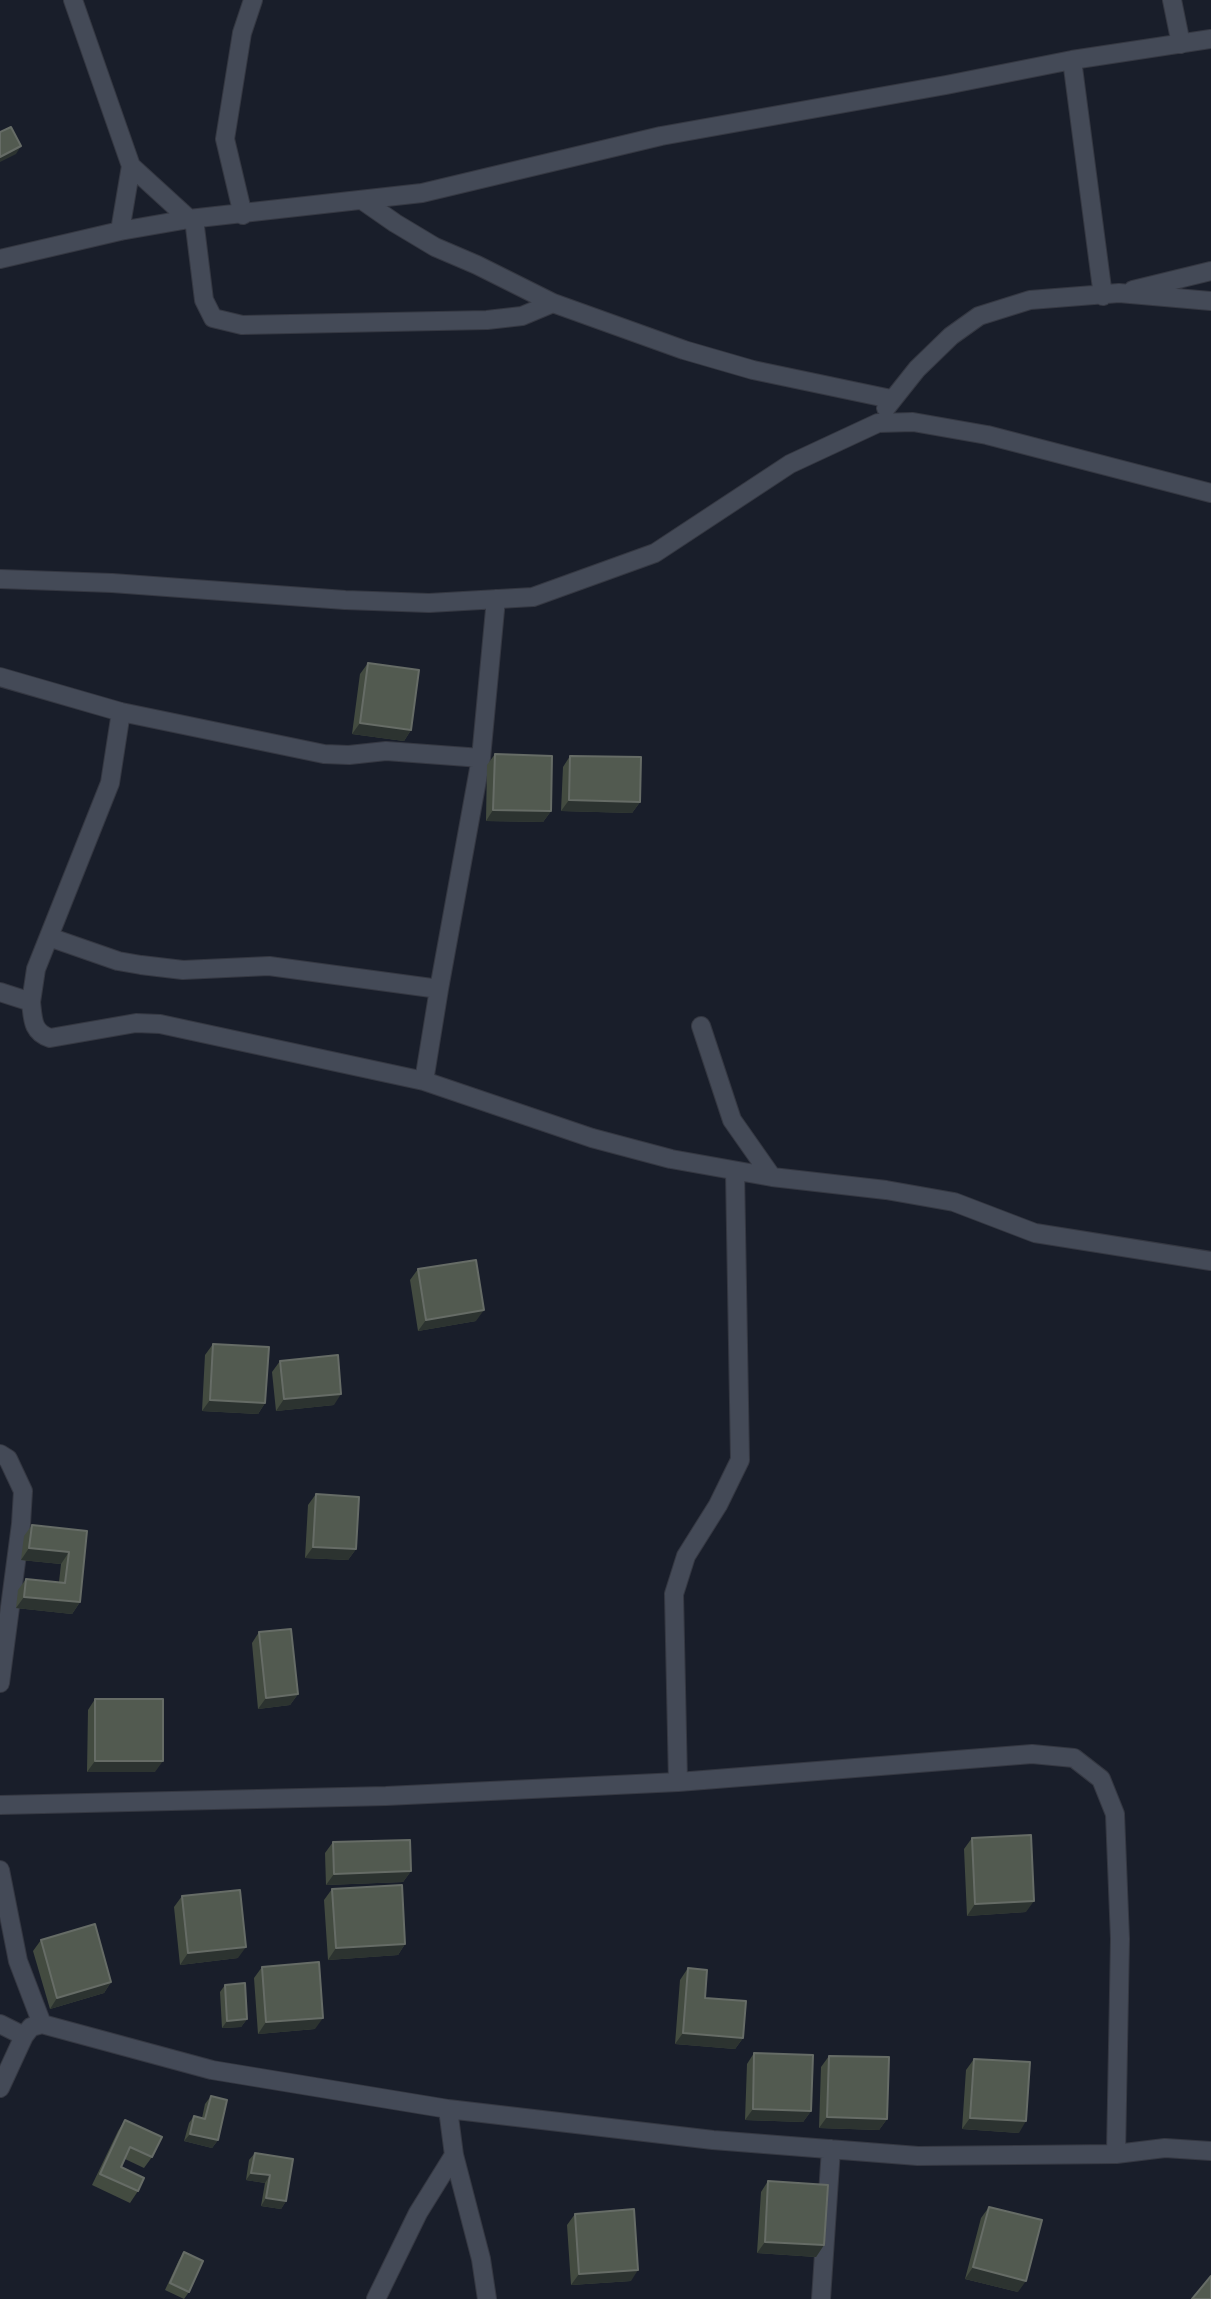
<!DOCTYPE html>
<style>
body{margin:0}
canvas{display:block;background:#191e2a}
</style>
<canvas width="1211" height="2299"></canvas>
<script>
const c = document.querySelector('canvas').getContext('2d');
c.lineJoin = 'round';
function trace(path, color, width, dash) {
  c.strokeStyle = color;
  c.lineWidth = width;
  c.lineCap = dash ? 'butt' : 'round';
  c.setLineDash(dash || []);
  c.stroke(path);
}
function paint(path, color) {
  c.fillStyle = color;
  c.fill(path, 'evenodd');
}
const street = new Path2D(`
 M73,0L131,166
 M1172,0L1181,44
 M1072,60L1103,296
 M362,200L395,223L435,247L477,265L553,303L684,350L753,370L891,399
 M243,215L225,139L242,33L253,0
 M194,219L204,300L213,318L242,325L487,320L522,316L553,303
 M120,231L131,166L189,219
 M0,259L120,231L189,219L422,193L661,136L946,85L1072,60L1211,39
 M1133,290L1211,271
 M886,408L917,369L951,336L979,316L1030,300L1119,293L1211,301
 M0,579L112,583L345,600L429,603L533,597L655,553L790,464L878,423L913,422L987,435L1211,493
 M0,677L121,712L324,754L349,755L386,751L481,758L496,599
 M49,937L118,961L141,965L183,970L269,966L439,989L481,758
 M0,992L31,1002L36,969L110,783L121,712
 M31,1002C33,1019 32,1032 50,1038L136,1023L160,1024L424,1081L592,1138L671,1159L772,1177L886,1190L954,1202L1035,1233L1211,1261
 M701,1026L732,1120L772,1177
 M424,1081L439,989
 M0,1454L8,1459L23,1491L21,1524L0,1683
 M678,1782L674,1594L686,1556L718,1505L740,1460L735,1171
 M0,1805L386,1796L678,1782L1032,1754L1074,1758L1101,1779L1115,1814L1120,1939L1116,2154
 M0,1870L18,1961L42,2024
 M0,2024L24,2036
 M0,2088L24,2036L31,2027L42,2024L212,2070L448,2109L713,2140L918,2156L1116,2154L1165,2148L1211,2151
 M448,2109L454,2155L481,2259L487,2299
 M376,2299L418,2213L454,2155
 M821,2299L831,2149`);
trace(street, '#353842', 20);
trace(street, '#444a57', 18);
paint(new Path2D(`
 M368,663L411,730L404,741L352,734L360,674Z
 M495,754L551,811L543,822L486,821L487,765Z
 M570,756L640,802L632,813L561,811L563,767Z
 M418,1269L476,1321L418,1331L410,1280Z
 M213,1344L265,1403L258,1414L202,1411L205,1355Z
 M280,1361L334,1405L276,1411L272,1372Z
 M316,1494L356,1549L348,1560L305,1558L308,1505Z
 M32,1525L87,1531L80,1602L72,1614L16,1608L18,1590L26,1579L59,1582L61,1564L21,1560L24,1536Z
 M259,1632L298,1694L290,1705L258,1709L252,1643Z
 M95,1699L155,1772H87L88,1710Z
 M972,1838L1026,1912L967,1916L964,1849Z
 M333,1842L411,1871L403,1882L326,1885L325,1853Z
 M332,1889L405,1944L398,1955L328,1960L324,1900Z
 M182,1896L238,1958L180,1965L174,1907Z
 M41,1940L111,1982L104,1993L50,2009L33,1951Z
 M262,1967L315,2029L258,2034L254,1978Z
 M688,1968L705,1998L743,2038L735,2049L675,2044L680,1980Z
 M225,1985L247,2019L241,2027L222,2028L220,1992Z
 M754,2053L811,2111L803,2122L745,2120L747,2064Z
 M829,2056L887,2119L879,2130L819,2128L821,2067Z
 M974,2059L1019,2133L962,2129L966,2070Z
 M211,2096L218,2140L212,2148L184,2141L189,2123L194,2116L202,2118L205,2104Z
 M125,2120L152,2157L144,2168L125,2159L121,2167L138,2191L130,2203L92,2185L118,2131Z
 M255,2153L286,2201L281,2209L261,2206L265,2183L246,2180L249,2160Z
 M768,2181L824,2245L816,2257L757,2253L761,2192Z
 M989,2207L1018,2292L965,2279L981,2218Z
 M575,2214L631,2281L571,2285L567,2225Z
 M184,2252L189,2292L184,2299L165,2290L179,2260Z`), '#434b40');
paint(new Path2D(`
 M21,146L16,154L0,162V157Z
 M360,723L411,730L404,741L352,734Z
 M569,800L640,802L632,813L561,811Z
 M493,810L551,811L543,822L486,821Z
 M484,1310L476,1321L418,1331L426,1320Z
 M341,1394L334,1405L276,1411L284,1399Z
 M210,1400L265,1403L258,1414L202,1411Z
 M313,1547L356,1549L348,1560L305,1558Z
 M29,1548L69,1552L61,1564L21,1560Z
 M24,1597L80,1602L72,1614L16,1608Z
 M298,1694L290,1705L258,1709L266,1698Z
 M95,1761H163L155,1772H87Z
 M411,1871L403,1882L326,1885L334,1874Z
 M1034,1901L1026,1912L967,1916L975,1904Z
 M405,1944L398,1955L328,1960L336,1948Z
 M246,1947L238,1958L180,1965L188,1953Z
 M111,1982L104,1993L50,2009L57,1998Z
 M323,2018L315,2029L258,2034L266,2022Z
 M247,2019L241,2027L222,2028L227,2021Z
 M683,2033L743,2038L735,2049L675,2044Z
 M753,2109L811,2111L803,2122L745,2120Z
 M827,2117L887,2119L879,2130L819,2128Z
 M970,2118L1026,2121L1019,2133L962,2129Z
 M190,2134L218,2140L212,2148L184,2141Z
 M251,2173L270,2175L265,2183L246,2180Z
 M266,2198L286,2201L281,2209L261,2206Z
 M765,2242L824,2245L816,2257L757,2253Z
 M973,2267L1026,2281L1018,2292L965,2279Z
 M638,2270L631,2281L571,2285L579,2274Z`), '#2c3330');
const building = new Path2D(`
 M11,127L21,146L0,157V132Z
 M368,663L419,670L411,730L360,723Z
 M495,754L552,756L551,811L493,810Z
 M570,756L641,757L640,802L569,800Z
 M476,1260L484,1310L426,1320L418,1269Z
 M213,1344L269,1347L265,1403L210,1400Z
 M338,1355L341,1394L284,1399L280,1361Z
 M316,1494L359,1497L356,1549L313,1547Z
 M32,1525L87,1531L80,1602L24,1597L26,1579L65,1583L69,1552L29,1548Z
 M291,1629L298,1694L266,1698L259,1632Z
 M95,1699H163V1761H95Z
 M1031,1835L1034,1901L975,1904L972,1838Z
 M410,1840L411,1871L334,1874L333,1842Z
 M402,1885L405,1944L336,1948L332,1889Z
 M240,1890L246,1947L188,1953L182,1896Z
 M95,1924L111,1982L57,1998L41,1940Z
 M319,1962L323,2018L266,2022L262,1967Z
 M688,1968L707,1970L705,1998L746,2001L743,2038L683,2033Z
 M245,1983L247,2019L227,2021L225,1985Z
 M754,2053L813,2055L811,2111L753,2109Z
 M829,2056L889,2057L887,2119L827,2117Z
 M974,2059L1030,2062L1026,2121L970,2118Z
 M211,2096L227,2100L218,2140L190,2134L194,2116L205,2119Z
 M125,2120L162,2137L152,2157L130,2147L121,2167L144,2178L138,2191L100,2174Z
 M255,2153L293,2159L286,2201L266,2198L270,2175L251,2173Z
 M768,2181L828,2185L824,2245L765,2242Z
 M989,2207L1042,2220L1026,2281L973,2267Z
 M634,2209L638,2270L579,2274L575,2214Z
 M184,2252L203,2261L189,2292L170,2283Z
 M1211,2276V2299H1192Z`);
paint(building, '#525a50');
trace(building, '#666c66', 2);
</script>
